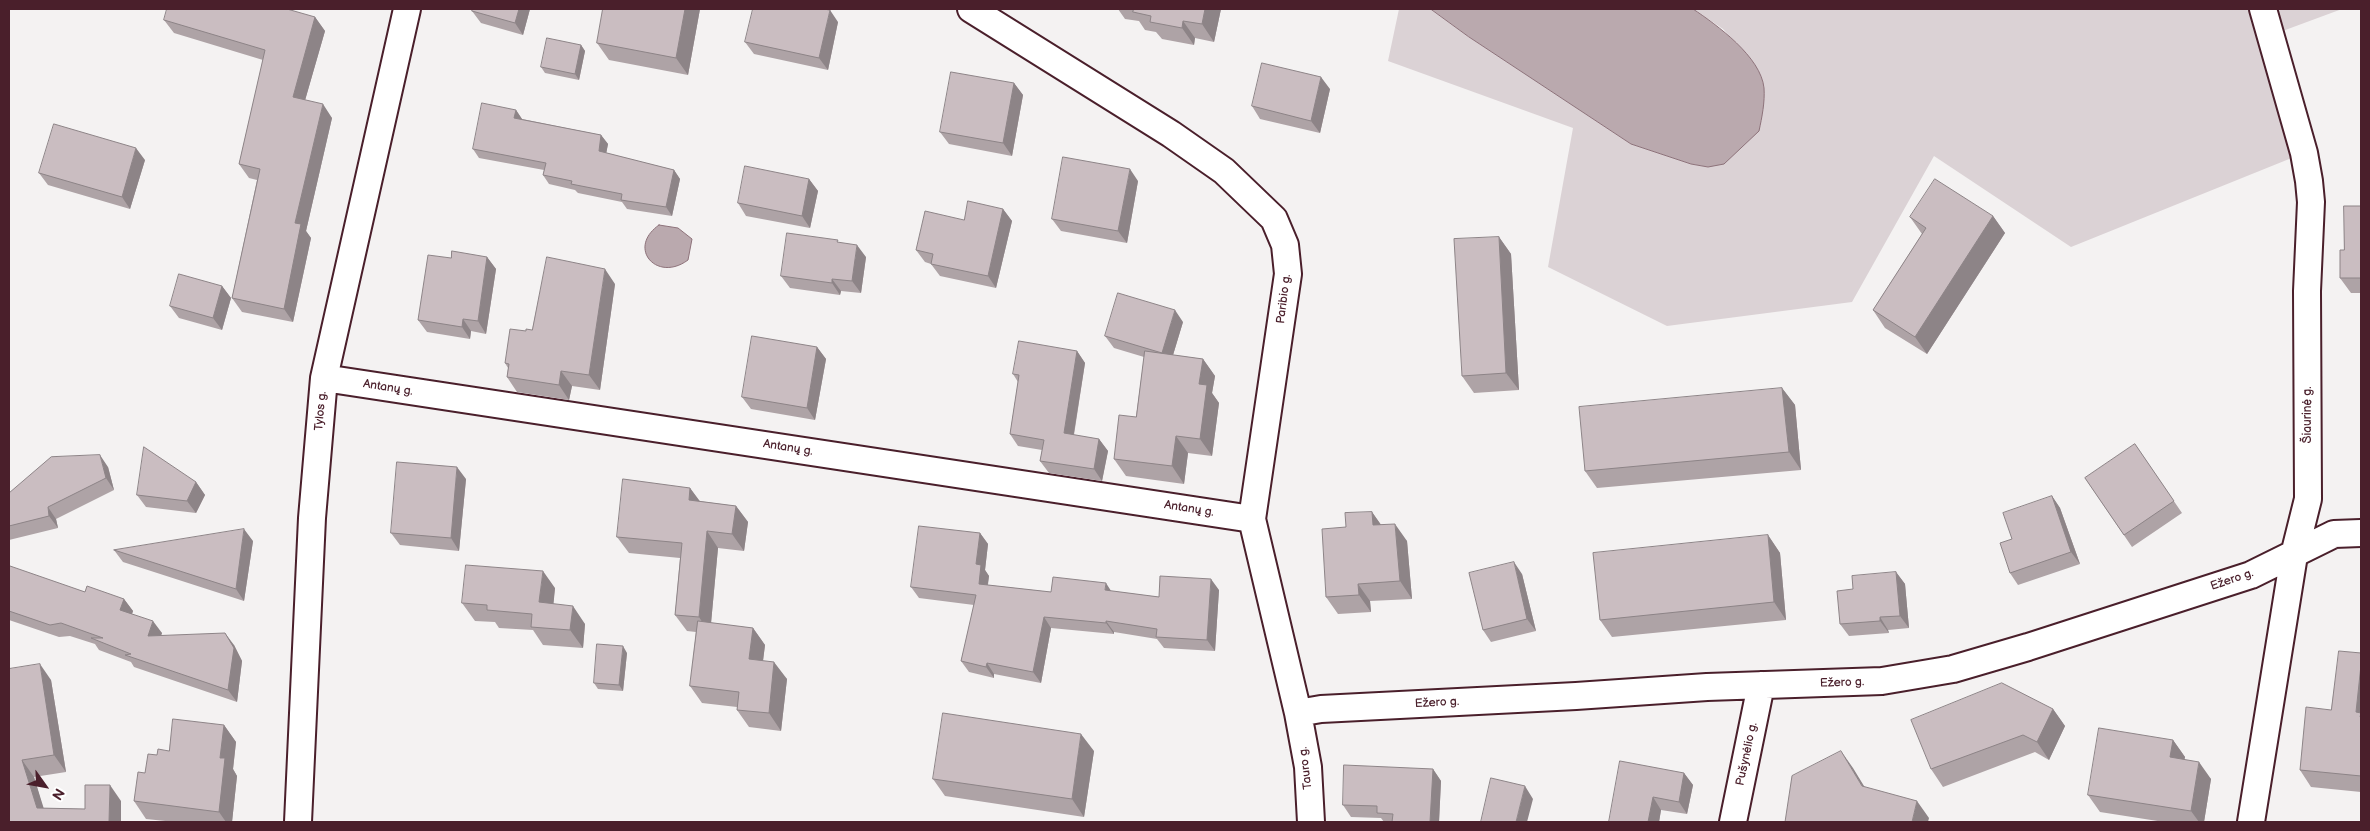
<!DOCTYPE html>
<meta charset="utf-8">
<style>
body{margin:0}
#map{position:relative;width:2370px;height:831px;overflow:hidden;background:#f4f2f2;font-family:"Balsamiq Sans",sans-serif}
canvas{display:block}
.frame{position:absolute;inset:0;border:10px solid #4a1f2b;pointer-events:none}
.north{position:absolute;left:20px;top:761px;width:50px;height:50px;-webkit-text-stroke:4px #fff;paint-order:stroke;rotate:122deg;font-size:14px;font-weight:700;line-height:20px;text-align:center;color:#4a1f2b}
.north::after{content:'';display:block;margin:auto;width:18px;height:22px;background:#4a1f2b;clip-path:polygon(50% 0,100% 100%,50% 72%,0 100%)}
</style>
<div id="map">
<canvas width="2370" height="831"></canvas>
<div class="frame"></div>
<div class="north">N</div>
</div>
<script>
const c = document.querySelector('canvas').getContext('2d');
c.lineJoin = 'round';
function paint(path, color) {
  c.fillStyle = color;
  c.fill(path, 'evenodd');
}
function trace(path, color, width, dash) {
  c.strokeStyle = color;
  c.lineWidth = width;
  c.lineCap = dash ? 'butt' : 'round';
  c.setLineDash(dash || []);
  c.stroke(path);
}
function drawText(font, color, halo, rows, align = 'center') {
  c.font = font + ' "Balsamiq Sans",sans-serif';
  c.lineWidth = 4;
  c.setLineDash([]);
  c.textBaseline = 'middle';
  c.strokeStyle = halo;
  c.fillStyle = color;
  for (const [text, x, y, turn = 0] of rows) {
    c.save();
    c.translate(x, y);
    c.rotate((+turn || 0) * Math.PI / 180);
    c.textAlign = isNaN(turn) ? turn : align;
    if (halo) c.strokeText(text, 0, 0);
    c.fillText(text, 0, 0);
    c.restore();
  }
}
paint(new Path2D(`
 M1399,9H1431L1469,37L1631,144L1691,164L1708,167L1764,87L1752,61L1723,29L1693,9H2342L2261,39L2304,153L2071,247L1934,156L1852,302L1667,326L1548,267L1573,128L1388,61Z`), '#dbd2d5');
const water = new Path2D(`
 M1431,9H1693C1717,25 1761,57 1764,88C1765,102 1762,117 1759,131L1724,164L1708,167L1691,164L1631,144L1469,37Z
 M659,225L678,228L692,239L688,260C657,283 626,248 659,225Z`);
paint(water, '#baa9ae');
trace(water, '#8d727a', 1);
const minor = new Path2D(`
 M971,9L1171,134L1224,171L1274,219L1285,245L1288,274L1252,519L1298,713L1308,767L1311,822
 M324,378L1252,519
 M1298,713L1321,709L1576,696L1707,687L1882,681L1953,669L2028,647L2251,575L2334,534L2361,533
 M298,822L312,518L324,378L407,9
 M1733,822L1761,685
 M2251,822L2294,555L2308,499L2307,291L2311,202L2309,181L2304,153L2263,9`);
trace(minor, '#4a1f2b', 30);
trace(minor, '#fff', 26);
paint(new Path2D(`
 M473,9H530L523,35L481,23L472,11Z
 M603,9H700L688,75L609,60L597,43Z
 M1118,9H1221L1214,42L1195,38L1194,45L1162,39L1156,32L1145,30L1139,21L1125,19Z
 M315,17L325,31L305,100L332,118L306,231L311,238L293,322L242,312L232,298L257,180L249,178L239,164L263,60L174,33L164,20Z
 M838,22L828,70L754,54L745,42Z
 M581,45L585,51L579,80L545,73L541,67Z
 M1014,83L1023,95L1012,156L949,144L940,132Z
 M1330,89L1320,133L1260,119L1252,106Z
 M516,110L522,119L601,135L608,144L606,153L674,170L680,179L672,216L627,209L622,202L578,193L575,190L549,184L543,175L544,170L479,158L473,149Z
 M145,160L130,209L48,185L39,173Z
 M809,179L818,191L810,228L746,216L738,203Z
 M1138,181L1127,243L1061,231L1052,219Z
 M2361,206V293H2351L2340,278L2344,250Z
 M1003,209L1012,221L996,288L940,276L931,264L925,262L916,250L964,220Z
 M1993,216L2005,233L1927,354L1885,328L1873,310L1922,234L1910,217Z
 M1499,237L1511,254L1519,390L1474,393L1462,376Z
 M487,257L496,269L486,334L471,331L470,339L427,332L418,320L451,258Z
 M866,257L861,293L841,291L840,295L790,288L781,276Z
 M615,284L600,390L572,386L569,400L517,392L507,377L508,368L505,363L526,331L532,330Z
 M222,286L231,298L222,330L179,318L170,306Z
 M1183,322L1173,355L1203,359L1215,376L1212,393L1219,403L1212,456L1188,453L1184,484L1126,476L1114,459L1136,417L1144,357L1114,348L1105,336Z
 M817,347L826,359L815,420L751,409L742,397Z
 M1077,351L1085,363L1074,435L1099,439L1108,451L1102,481L1049,473L1040,461L1042,450L1018,446L1010,434L1018,382L1013,374Z
 M1782,388L1795,405L1801,470L1597,488L1585,471Z
 M2135,444L2182,513L2132,547L2085,478Z
 M108,467L114,490L56,519L58,528L9,540V493Z
 M466,479L459,551L400,545L391,533Z
 M196,482L205,495L196,513L146,507L137,495Z
 M690,488L699,501L736,506L748,522L744,551L718,548L711,623L753,628L765,645L763,661L787,679L781,731L749,727L737,710V707L702,703L690,686L696,632L687,631L675,615L680,558L629,553L617,537Z
 M2052,496L2060,508L2080,564L2018,585L2010,573L2012,539Z
 M1372,512L1381,525L1407,541L1412,599L1370,601L1371,612L1338,614L1326,597L1346,527Z
 M980,533L988,544L985,570L989,576L988,585L1051,592L1111,591L1159,597L1219,590L1215,651L1164,648L1157,639L1114,632V634L1051,628L1041,683L994,674V678L969,672L961,661L974,605L919,598L911,587Z
 M1768,535L1780,553L1786,620L1612,637L1600,620Z
 M253,541L244,601L123,562L114,550Z
 M9,570L85,592L124,599L133,611L132,614L162,633L161,635L234,645L242,661L237,702L134,667L131,662L99,650L95,644L70,636L59,637L9,620Z
 M1896,572L1905,584L1909,628L1888,630L1889,633L1849,636L1840,624L1853,589Z
 M1522,574L1536,631L1491,642L1483,630Z
 M555,588L553,604L585,624L583,648L543,645L533,630L499,628L495,622L475,621L462,603Z
 M627,653L623,691L598,689L594,683Z
 M2361,653V792L2311,787L2300,770Z
 M9,669L51,680L66,772L34,777L43,808L85,809L121,801V822H9Z
 M2053,709L2065,726L2049,760L2035,752L1943,787L1931,769Z
 M224,725L236,742L233,769L237,776L232,822H175L146,819L134,801L145,773L157,755L169,751Z
 M2173,740L2185,757L2184,759L2211,779L2204,822H2164L2100,812L2088,795Z
 M1094,751L1084,817L945,796L933,779Z
 M1433,769L1441,781L1439,822H1384L1381,818L1351,817L1343,805Z
 M1684,773L1693,785L1687,814L1661,810L1659,822H1609Z`), '#aea3a6');
paint(new Path2D(`
 M519,9H530L523,35L515,23Z
 M685,9H700L688,75L676,58Z
 M1205,9H1221L1214,42L1202,24Z
 M830,10L838,22L828,70L819,58Z
 M315,17L325,31L302,111L293,97Z
 M1183,21L1195,38L1194,45L1182,28Z
 M581,45L585,51L579,80L575,74Z
 M1321,77L1330,89L1320,133L1311,121Z
 M1014,83L1023,95L1012,156L1003,143Z
 M323,104L332,118L306,231L311,238L293,322L284,309L295,223Z
 M516,110L522,119L520,127L514,118Z
 M601,135L608,144L605,160L599,151Z
 M136,148L145,160L130,209L122,197Z
 M1130,169L1138,181L1127,243L1118,231Z
 M674,170L680,179L672,216L666,207Z
 M809,179L818,191L810,228L802,216Z
 M1003,209L1012,221L996,288L988,276Z
 M1993,216L2005,233L1927,354L1915,337Z
 M1499,237L1511,254L1519,390L1506,373Z
 M857,245L866,257L861,293L852,281Z
 M487,257L496,269L486,334L478,321Z
 M605,269L615,284L600,390L589,375Z
 M832,279L841,291L840,295L832,283Z
 M222,286L231,298L222,330L213,318Z
 M1175,310L1183,322L1170,365L1162,353Z
 M463,319L471,331L470,339L462,327Z
 M817,347L826,359L815,420L807,408Z
 M1077,351L1085,363L1072,445L1064,433Z
 M1203,359L1215,376L1212,393L1219,403L1212,456L1200,439L1199,384Z
 M561,371L572,386L569,400L559,385Z
 M1782,388L1795,405L1801,470L1789,452Z
 M1176,436L1188,453L1184,484L1172,466Z
 M1099,439L1108,451L1102,481L1094,469Z
 M100,455L108,467L114,490L106,478Z
 M457,467L466,479L459,551L451,538Z
 M196,482L205,495L196,513L187,501Z
 M690,488L702,504L689,500Z
 M2052,496L2060,508L2080,564L2071,552Z
 M736,506L748,522L744,551L732,534Z
 M48,507L56,519L58,528L49,516Z
 M1372,512L1384,529L1373,525Z
 M1395,524L1407,541L1412,599L1400,581Z
 M244,529L253,541L244,601L236,589Z
 M707,531L718,548L710,634L699,617Z
 M980,533L988,544L985,570L989,576L986,595L979,584L976,564Z
 M1768,535L1780,553L1786,620L1774,602Z
 M1514,562L1522,574L1536,631L1527,619Z
 M543,571L555,588L552,620L539,602Z
 M1896,572L1905,584L1909,628L1900,616Z
 M1211,579L1219,590L1215,651L1207,640Z
 M1106,583L1113,594L1105,590Z
 M1358,584L1370,601L1371,612L1359,595Z
 M124,599L133,611L129,622L120,610Z
 M573,606L585,624L583,648L570,630Z
 M1044,617L1051,628L1041,683L1033,672Z
 M1880,617L1888,630L1889,633L1880,621Z
 M153,621L162,633L157,648L148,636Z
 M1106,621L1114,632V634L1106,623Z
 M753,628L765,645L761,676L749,659Z
 M225,633L234,645L242,661L237,702L228,690Z
 M623,646L627,653L623,691L619,685Z
 M774,662L787,679L781,731L769,713Z
 M987,663L994,674V678L986,667Z
 M40,664L51,680L66,772L54,755Z
 M2361,665V719L2356,712Z
 M2053,709L2065,726L2049,760L2037,742Z
 M224,725L236,742L233,769L237,776L232,822H226L219,812L220,758Z
 M1081,734L1094,751L1084,817L1072,799Z
 M2173,740L2185,757L2182,774L2170,757Z
 M1841,751L1853,768L1875,804L1862,786Z
 M22,760L34,777L48,822L37,808Z
 M2199,762L2211,779L2204,822H2199L2191,811Z
 M1433,769L1441,781L1439,822H1430Z
 M1684,773L1693,785L1687,814L1679,802Z
 M110,785L121,801V822H109Z
 M1525,786L1533,799L1527,822H1516Z
 M1653,797L1661,810L1659,822H1648Z
 M1917,801L1929,818L1928,822H1912Z`), '#8d8487');
const building = new Path2D(`
 M167,9H287L315,17L293,97L323,104L295,223L301,224L284,309L232,298L260,169L239,164L265,50L164,20Z
 M473,9H519L515,23L472,11Z
 M603,9H685L676,58L597,43Z
 M753,9H823L830,10L819,58L745,42Z
 M1134,9H1205L1202,24L1183,21L1182,28L1150,22L1151,16L1133,12Z
 M547,38L581,45L575,74L541,67Z
 M1262,63L1321,77L1311,121L1252,106Z
 M951,72L1014,83L1003,143L940,132Z
 M482,103L516,110L514,118L601,135L599,151L674,170L666,207L621,200L622,194L571,184L572,181L543,175L546,163L473,149Z
 M54,124L136,148L122,197L39,173Z
 M1063,157L1130,169L1118,231L1052,219Z
 M745,166L809,179L802,216L738,203Z
 M1935,179L1993,216L1915,337L1873,310L1926,228L1910,217Z
 M968,201L1003,209L988,276L931,264L933,254L916,250L925,211L964,220Z
 M2344,206H2361V278H2340V250H2344Z
 M787,233L838,240L837,242L857,245L852,281L832,279V283L781,276Z
 M1499,237L1506,373L1462,376L1454,239Z
 M452,251L487,257L478,321L463,319L462,327L418,320L428,255L451,258Z
 M547,257L605,269L589,375L561,371L559,385L507,377L509,364L505,363L510,329L526,331V329L532,330Z
 M179,274L222,286L213,318L170,306Z
 M1118,293L1175,310L1162,353L1105,336Z
 M752,336L817,347L807,408L742,397Z
 M1019,341L1077,351L1064,433L1099,439L1094,469L1040,461L1044,440L1010,434L1019,375L1013,374Z
 M1145,351L1203,359L1199,384L1207,385L1200,439L1176,436L1172,466L1114,459L1119,415L1136,417Z
 M1782,388L1789,452L1585,471L1579,407Z
 M2135,444L2174,501L2124,535L2085,478Z
 M144,447L196,482L187,501L137,495Z
 M100,455L106,478L48,507L49,516L9,526V493L51,457Z
 M397,462L457,467L451,538L391,533Z
 M623,479L690,488L689,500L736,506L732,534L707,531L699,617L675,615L682,543L617,537Z
 M2052,496L2071,552L2010,573L2000,543L2012,539L2003,513Z
 M1372,512L1373,525L1395,524L1400,581L1358,584L1359,595L1326,597L1322,529L1346,527L1345,513Z
 M919,526L980,533L976,564L981,565L979,584L1051,592L1053,577L1106,583L1105,590L1159,597L1160,576L1211,579L1207,640L1156,637L1157,629L1106,621V623L1044,617L1033,672L987,663L986,667L961,661L976,595L911,587Z
 M244,529L236,589L114,550Z
 M1768,535L1774,602L1600,620L1593,553Z
 M1514,562L1527,619L1483,630L1469,573Z
 M466,565L543,571L539,602L573,606L570,630L531,627L532,614L487,610V605L462,603Z
 M10,566L85,592L87,586L124,599L120,610L153,621L148,636L225,633L234,648L228,690L125,655L131,654L91,638H103L61,623L50,625L9,611V570Z
 M1896,572L1900,616L1880,617V621L1840,624L1837,591L1853,589L1852,576Z
 M698,621L753,628L749,659L774,662L769,713L737,710L739,692L690,686Z
 M597,644L623,646L619,685L594,683Z
 M2339,651L2361,653V665L2356,712L2361,713L2360,717H2361V776L2300,770L2306,707L2331,710Z
 M40,664L54,755L22,760L37,808L85,809V785H110L109,822H9V669Z
 M2002,683L2053,709L2037,742L2023,735L1931,769L1911,720Z
 M943,713L1081,734L1072,799L933,779Z
 M173,719L224,725L220,758H225L219,812L134,801L138,772L145,773L148,754L157,755L158,749L169,751Z
 M2099,728L2173,740L2170,757L2199,762L2191,811L2088,795Z
 M1841,751L1862,786L1917,801L1912,822H1785L1792,776Z
 M1620,761L1684,773L1679,802L1653,797L1648,822H1609Z
 M1344,765L1433,769L1430,822H1392L1393,814L1377,813V806L1343,805Z
 M1491,778L1525,786L1516,822H1481Z`);
paint(building, '#cabdc1');
trace(building, '#8d8487', 1);
drawText('12px', '#4a1f2b', '#fff', [
 ["Paribio g.",1284,299,-83],
 ["Antanų g.",388,388,9],
 ["Tylos g.",321,411,-85],
 ["Šiaurinė g.",2308,415,-90],
 ["Antanų g.",788,448,9],
 ["Antanų g.",1189,509,9],
 ["Ežero g.",2232,580,-19],
 ["Ežero g.",1842,683,-2],
 ["Ežero g.",1437,703,-3],
 ["Pušynėlio g.",1747,754,-78],
 ["Tauro g.",1306,768,-97]
]);
</script>
